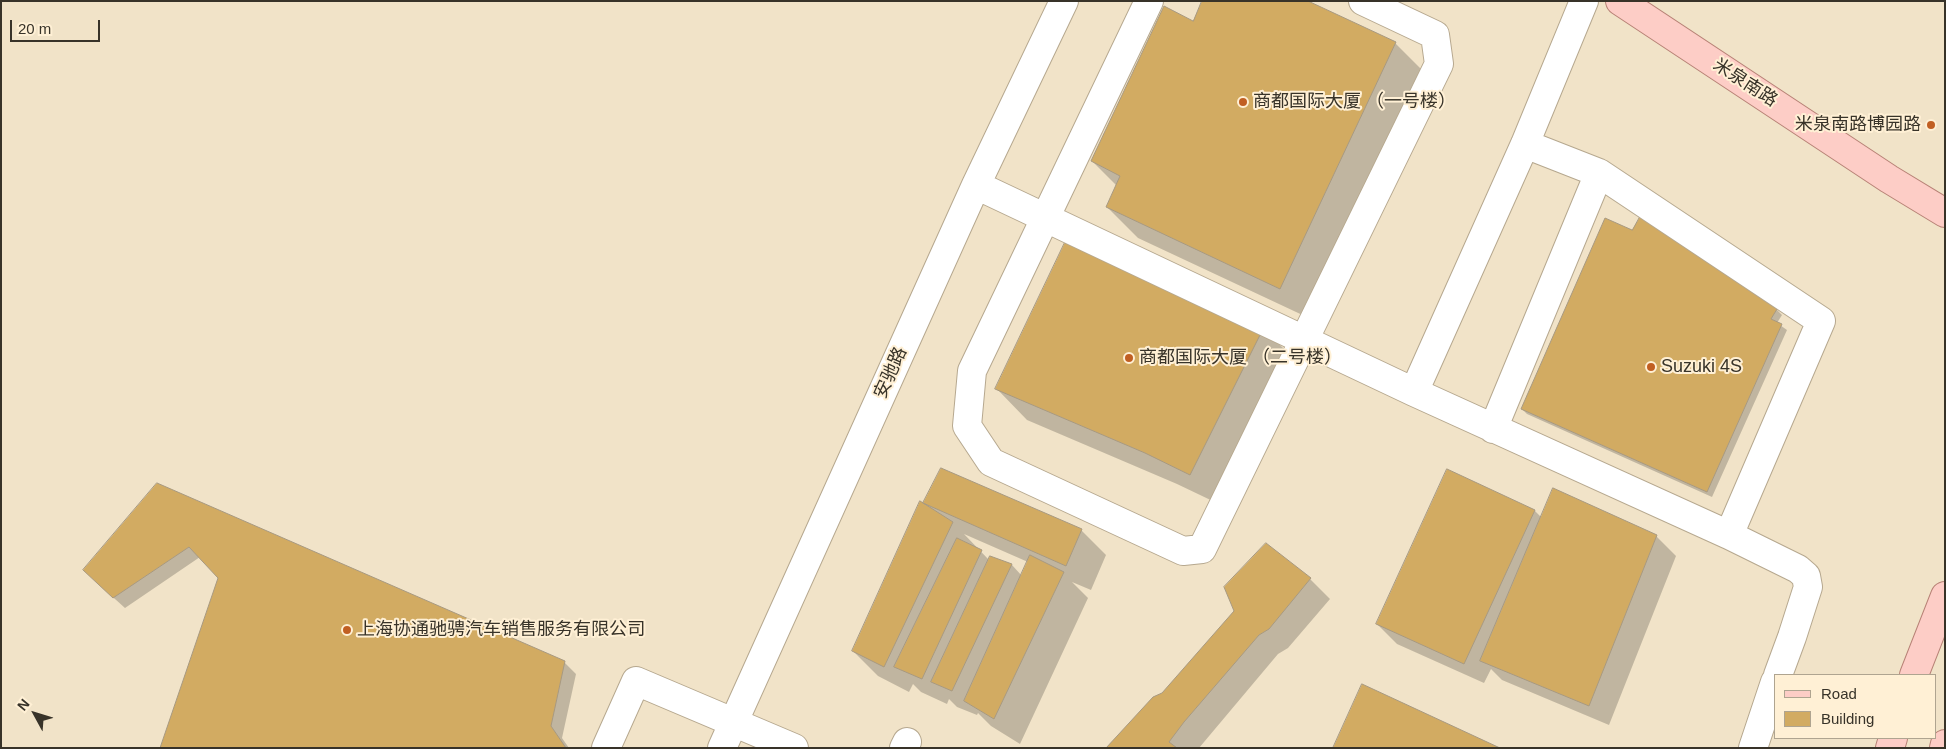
<!DOCTYPE html>
<meta charset="utf-8">
<style>
body{margin:0}
#map{position:relative;width:1946px;height:749px;overflow:hidden;background:#f1e3c8;font-family:Helvetica,sans-serif}
canvas{display:block}
.frame{position:absolute;inset:0;border:2px solid #383329;pointer-events:none}
.legend{position:absolute;left:1774px;top:674px;width:162px;height:65px;box-sizing:border-box;background:#fff0d5;border:1px solid #afa490;margin:0;padding:6px 9px;list-style:none;font-size:15px;color:#383329}
.legend li{display:flex;align-items:center;gap:10px;height:25px}
.legend b{width:25px;border:1px solid #afa490}
.north{position:absolute;left:10px;top:689px;width:50px;height:50px;-webkit-text-stroke:4px #fff0d5;paint-order:stroke;rotate:309deg;font-size:14px;font-weight:700;line-height:20px;text-align:center;color:#383329}
.north::after{content:'';display:block;margin:auto;width:18px;height:22px;background:#383329;clip-path:polygon(50% 0,100% 100%,50% 72%,0 100%)}
.scale{position:absolute;left:10px;top:20px;width:90px;height:22px;box-sizing:border-box;border:2px solid #383329;border-top:0;padding-left:6px;font-size:15px;line-height:18px;white-space:nowrap;color:#383329;-webkit-text-stroke:4px #fff0d5;paint-order:stroke}
</style>
<div id="map">
<canvas width="1946" height="749"></canvas>
<div class="frame"></div>
<ul class="legend">
<li><b style="height:6px;background:#fdcdc6"></b>Road</li>
<li><b style="height:14px;background:#d2ab62"></b>Building</li>
</ul>
<div class="north">N</div>
<div class="scale">20 m</div>
</div>
<script>
const c = document.querySelector('canvas').getContext('2d');
c.lineJoin = 'round';
function paint(path, color) {
  c.fillStyle = color;
  c.fill(path, 'evenodd');
}
function trace(path, color, width, dash) {
  c.strokeStyle = color;
  c.lineWidth = width;
  c.lineCap = dash ? 'butt' : 'round';
  c.setLineDash(dash || []);
  c.stroke(path);
}
function drawText(font, color, halo, rows, align = 'center') {
  c.font = font + ' Helvetica,"Noto Sans SC",sans-serif';
  c.lineWidth = 4;
  c.setLineDash([]);
  c.textBaseline = 'middle';
  c.strokeStyle = halo;
  c.fillStyle = color;
  for (const [text, x, y, turn = 0] of rows) {
    c.save();
    c.translate(x, y);
    c.rotate((+turn || 0) * Math.PI / 180);
    c.textAlign = isNaN(turn) ? turn : align;
    if (halo) c.strokeText(text, 0, 0);
    c.fillText(text, 0, 0);
    c.restore();
  }
}
paint(new Path2D(`
 M1193,22L1395,43L1426,74L1311,319L1138,238L1107,207L1117,186L1092,161Z
 M1641,219L1777,310L1782,315L1777,323L1787,330L1712,497L1527,414L1522,409Z
 M1263,328L1293,358L1221,505L1177,484L1027,420L997,389Z
 M942,469L1081,530L1106,555L1091,590L1072,582L1088,598L1020,744L991,726L978,713L977,715L957,707L949,699L947,704L921,692L913,684L909,692L878,676L853,651ZM964,534L1028,562L1022,576L1012,565L991,557L989,560Z
 M158,484L565,663L576,674L562,738L569,748H161L219,578L200,557L125,608L95,581Z
 M1535,511L1542,518L1656,536L1676,556L1609,725L1502,680L1491,669L1484,683L1397,644L1377,624Z
 M1310,579L1330,599L1288,648L1278,654L1199,748H1108L1162,694Z`), '#0003');
const building = new Path2D(`
 M1202,1H1308L1396,42L1280,289L1106,207L1120,176L1091,161L1164,6L1193,21Z
 M1640,217L1777,309L1771,319L1782,324L1707,492L1521,409L1605,218L1632,230Z
 M1070,232L1264,327L1190,475L1145,453L995,389Z
 M941,468L1082,529L1066,566L923,503Z
 M1447,469L1535,510L1464,664L1376,624Z
 M157,483L565,661L551,726L566,748H160L218,578L189,547L113,598L83,570Z
 M1553,488L1657,535L1589,706L1480,661Z
 M920,501L953,522L884,667L852,651Z
 M957,538L982,550L922,679L894,667Z
 M1266,543L1311,578L1269,629L1259,635L1184,722L1169,742L1177,748H1106L1153,697L1162,693L1234,611L1224,587Z
 M1030,555L1064,572L994,719L964,701Z
 M990,556L1012,564L952,691L931,682Z
 M1362,684L1500,748H1333Z`);
paint(building, '#d2ab62');
trace(building, '#a79981', 1);
const minor = new Path2D(`
 M1149,1L972,371L967,426L991,462L1183,551L1202,549L1439,64L1435,35L1363,1
 M1599,173L1821,321L1729,535
 M976,185L1414,392L1729,535L1798,569L1806,576L1808,587L1792,637L1778,675
 M1414,392L1525,144L1584,1
 M1493,429L1599,173L1525,144
 M606,748L636,681L794,748
 M722,748L976,185L1064,1
 M904,748L907,742
 M1753,748L1775,682`);
const major = new Path2D(`
 M1620,1L1889,179L1945,213
 M1914,675L1945,596
 M1890,748L1893,738
 M1944,748L1945,744`);
trace(minor, '#b6a88f', 30);
trace(major, '#b78276', 30);
trace(minor, '#fff', 28);
trace(major, '#fdcdc6', 28);
for (const [x, y, r, color] of [
 [1243,102,5,"#c15f22"],
 [1931,125,5,"#c15f22"],
 [1129,358,5,"#c15f22"],
 [1651,367,5,"#c15f22"],
 [347,630,5,"#c15f22"]
]) {
  const dot = new Path2D();
  dot.arc(x, y, r, 0, 2 * Math.PI);
  c.fillStyle = color;
  c.fill(dot);
  trace(dot, '#fff0d5', 2);
}
drawText('18px', '#383329', '#fff0d5', [
 ["米泉南路",1745,83,33],
 ["安驰路",891,373,-66]
]);
drawText('18px', '#383329', '#fff0d5', [
 ["商都国际大厦 （一号楼）",1253,102],
 ["米泉南路博园路",1921,125,"right"],
 ["商都国际大厦 （二号楼）",1139,358],
 ["Suzuki 4S",1661,367],
 ["上海协通驰骋汽车销售服务有限公司",357,630]
], 'left');
</script>
